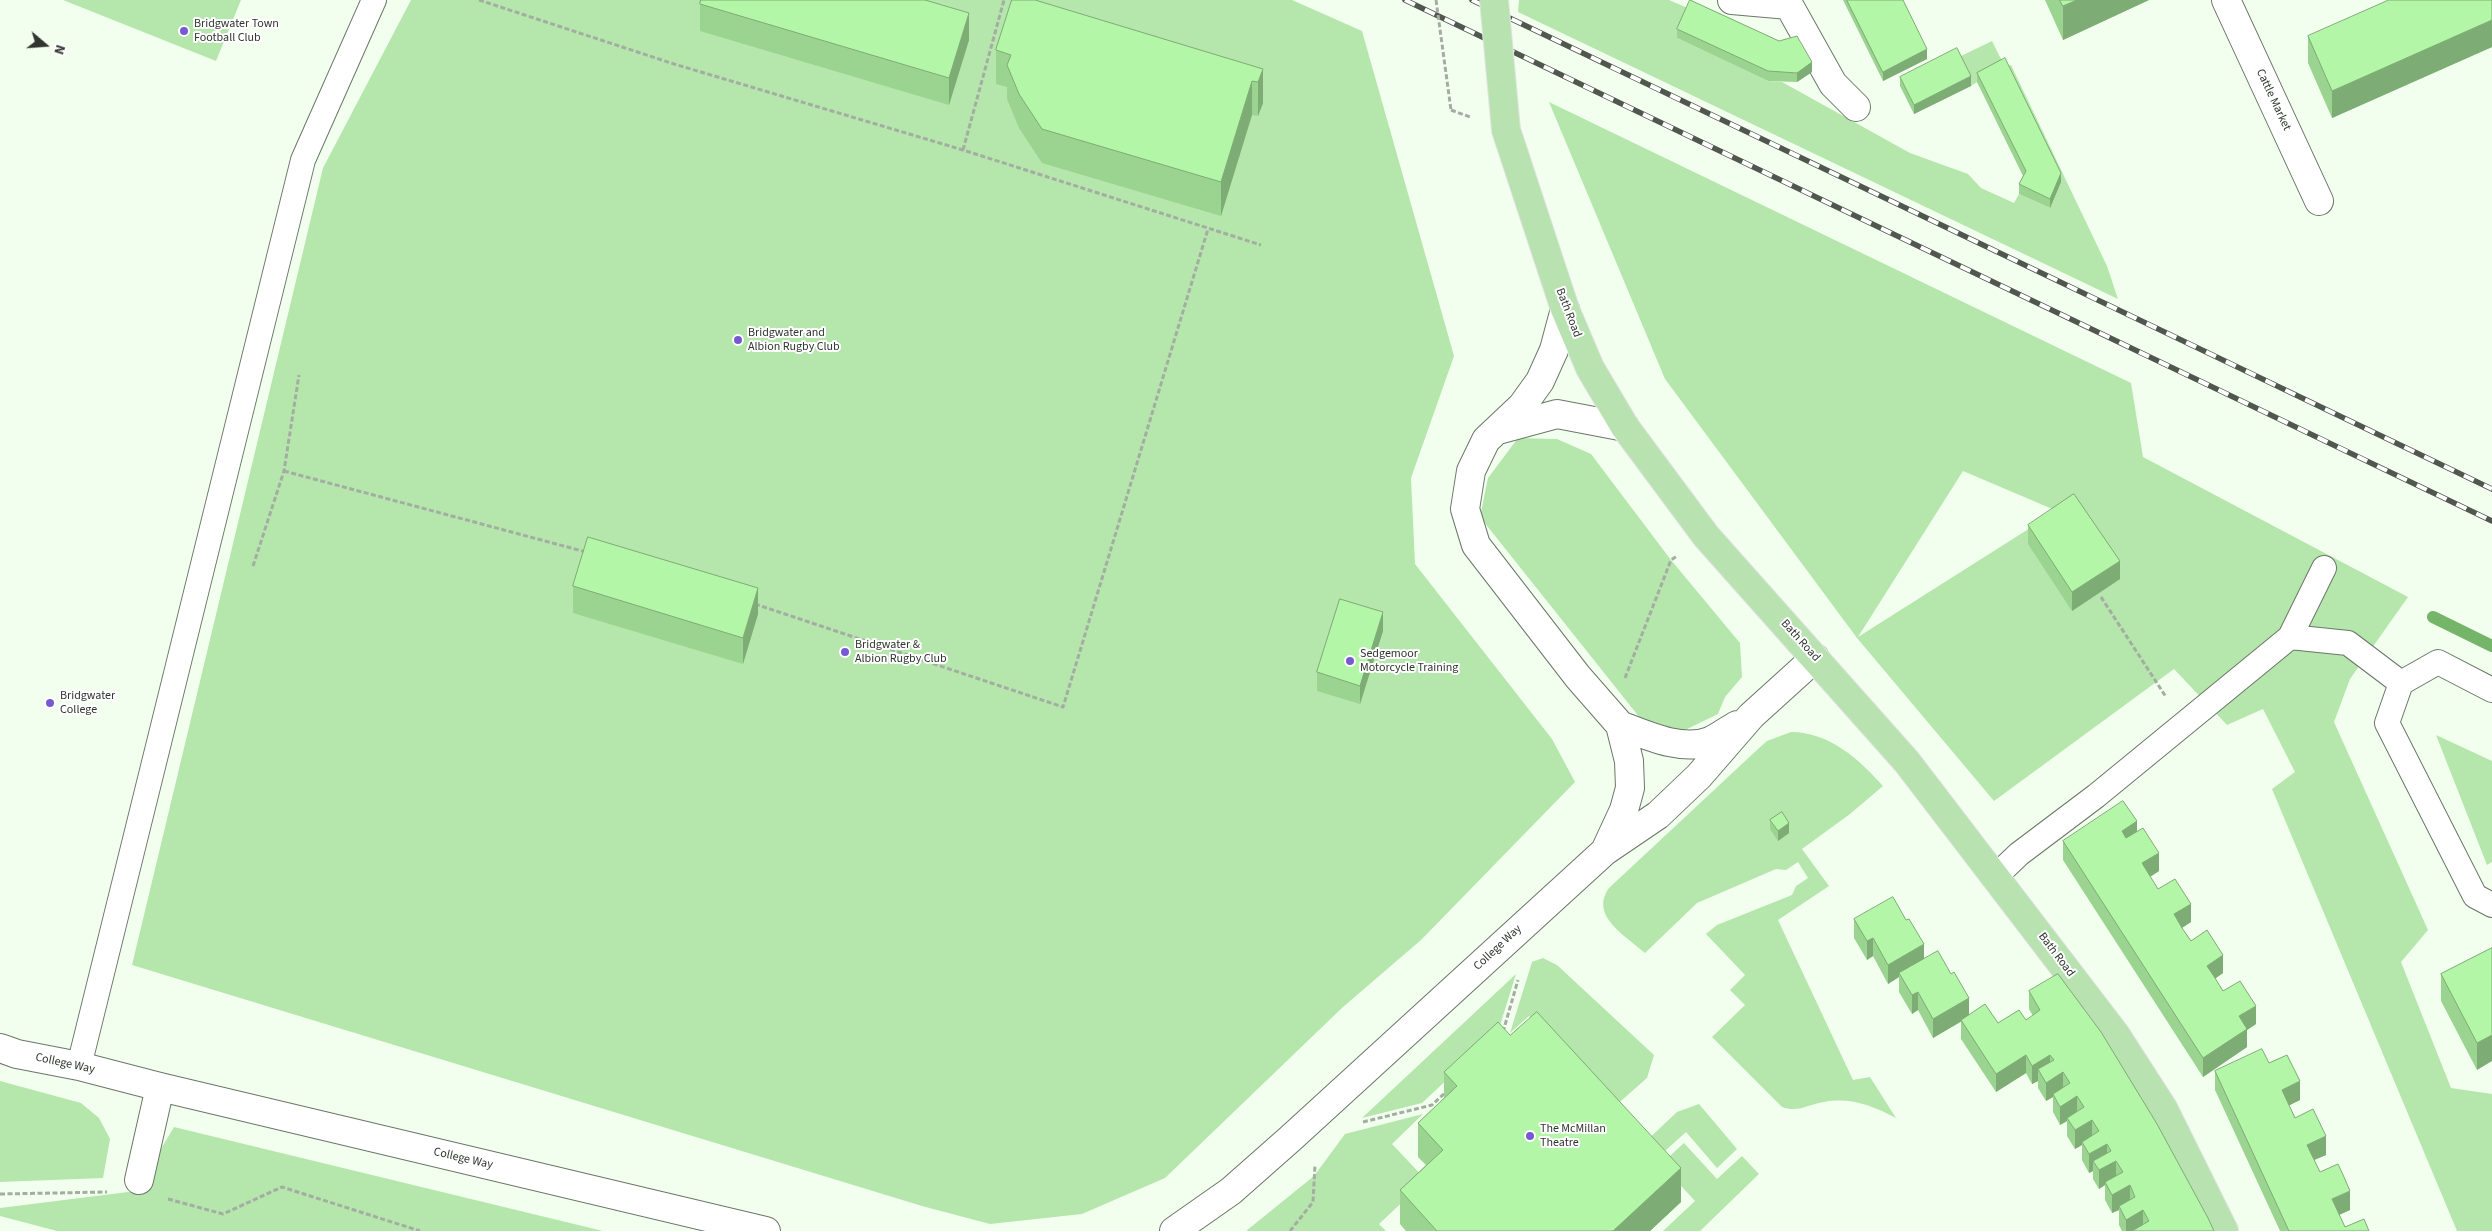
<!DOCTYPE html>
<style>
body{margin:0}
#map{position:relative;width:2492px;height:1231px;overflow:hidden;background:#f2ffef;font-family:"Source Sans 3",sans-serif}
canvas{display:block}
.north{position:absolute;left:20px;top:20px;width:50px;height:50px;-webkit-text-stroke:4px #fff;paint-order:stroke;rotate:108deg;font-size:14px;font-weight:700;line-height:20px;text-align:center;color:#30352f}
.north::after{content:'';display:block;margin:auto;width:18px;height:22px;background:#30352f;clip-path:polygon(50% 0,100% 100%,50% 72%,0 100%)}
</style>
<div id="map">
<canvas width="2492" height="1231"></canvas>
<div class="north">N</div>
</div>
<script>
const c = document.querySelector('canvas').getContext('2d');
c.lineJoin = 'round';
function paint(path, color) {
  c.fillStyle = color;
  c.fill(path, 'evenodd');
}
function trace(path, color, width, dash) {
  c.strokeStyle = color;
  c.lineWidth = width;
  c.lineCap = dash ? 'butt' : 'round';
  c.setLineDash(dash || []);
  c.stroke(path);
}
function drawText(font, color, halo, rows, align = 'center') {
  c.font = font + ' "Source Sans 3",sans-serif';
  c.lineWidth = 4;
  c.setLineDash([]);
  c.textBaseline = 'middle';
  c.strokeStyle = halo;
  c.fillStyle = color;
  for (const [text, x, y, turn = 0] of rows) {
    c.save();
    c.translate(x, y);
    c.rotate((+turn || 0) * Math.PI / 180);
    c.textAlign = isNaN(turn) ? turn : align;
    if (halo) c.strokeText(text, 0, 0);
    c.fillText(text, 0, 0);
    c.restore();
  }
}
paint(new Path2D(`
 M63,0H241L216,61Z
 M411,0H1292L1362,31L1454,356L1411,478L1415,564L1552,739L1575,782L1421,940L1343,1007L1165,1178L1082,1214L990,1224L922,1206L132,965L323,168Z
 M1519,0H1669L1690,9L1677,38L1768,81L1782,82L1910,153L1968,174L1981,188L2014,203L2019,194L2050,208L1977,82L1971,86L1957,58L1992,41L2005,67L2011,65L2107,266L2118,299L1518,12Z
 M1549,102L2131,383L2143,457L2408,597L2350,679L2334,722L2428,930L2401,962L2451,1088L2492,1094V1231H2457L2272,789L2295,772L2263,709L2227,725L2174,669L1994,801L1857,638L1665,379ZM1963,471L2057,511L1858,637Z
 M1518,438L1557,439L1591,454L1671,560L1740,643L1742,677L1725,697L1718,714L1683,731L1640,718L1480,517L1488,478Z
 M1791,732C1829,732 1859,759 1883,786L1850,814L1802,849L1829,886L1778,920L1853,1080L1870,1077L1896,1118C1873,1106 1850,1097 1824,1102C1809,1104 1798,1113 1782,1107L1712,1037L1745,1005L1730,990L1745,975L1706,934L1717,925L1792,895L1796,886L1808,878L1798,862L1786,870L1776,869L1697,903L1645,953C1626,936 1589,916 1609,888L1758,749L1767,741Z
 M2436,735L2492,761V862L2487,865Z
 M1543,958L1557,965L1654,1055L1647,1078L1614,1107L1529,1016L1510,1033L1532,962Z
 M1516,974L1498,1032L1422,1103L1362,1118Z
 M0,1081L81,1103L99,1118L110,1139L103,1178L0,1182Z
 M1699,1104L1737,1149L1717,1168L1686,1132L1656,1159L1643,1144L1677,1112Z
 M1423,1114L1392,1144L1426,1180L1379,1224L1386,1231H1246L1314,1176L1345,1134Z
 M174,1127L603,1231H57L0,1216V1208L136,1191Z
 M1684,1143L1717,1179L1742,1156L1759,1174L1700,1231H1663L1695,1201L1661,1164Z`), '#b5e6ac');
trace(new Path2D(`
 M2433,617L2492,646`), '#75b569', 12);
const service = new Path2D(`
 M2290,637L2324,568
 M2492,690L2438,662L2401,683L2387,723L2475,896L2492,905
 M1996,876L2019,854L2096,796L2290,637L2348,643L2401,683
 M79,1066L303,160L374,0`);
const minor = new Path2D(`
 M1732,0L1789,5
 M1786,0L1833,84L1856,107
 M2226,0L2319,201
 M1565,309L1554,350L1540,381L1522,406L1486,440L1471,471L1465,509L1476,545L1578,677L1620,725L1629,761L1630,788L1624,810L1605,851
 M1498,430L1557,414L1625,427
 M1620,725C1646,735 1682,752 1710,741C1719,737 1728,730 1737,725
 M0,1048L17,1054L79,1066L160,1087L766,1231
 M139,1180L160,1087
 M1174,1231L1231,1191L1291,1138L1605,851L1658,815L1699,776L1751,716L1815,658`);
const primary = new Path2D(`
 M1506,130L1565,309L1590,368L1625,427L1706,536L1907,762L2116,1035L2163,1108L2224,1231`);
trace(service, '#6b7769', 26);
trace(minor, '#6b7769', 30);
trace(primary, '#e2e3e2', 30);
trace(new Path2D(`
 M479,0L674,64L963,150L1261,245
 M1451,110L1470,117
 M963,150L1004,0
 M284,471L586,552
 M253,566L284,471L299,375
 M2101,597L2166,697
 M755,604L1063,707L1208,229
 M1625,678L1671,560L1677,556
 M1503,1032L1518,980
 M1363,1122L1432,1105L1447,1091
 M0,1194L107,1192
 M168,1199L223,1214L282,1187L420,1231
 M1290,1231L1313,1202L1315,1165`), '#a3ada1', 3, [5, 2.5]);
trace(service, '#fff', 24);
trace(minor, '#fff', 28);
trace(primary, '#b8e2b0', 28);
const rail = new Path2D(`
 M1405,0L2492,521
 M1472,0L2492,489`);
trace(rail, '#51574f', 5.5);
trace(rail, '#fff', 4, [11]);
const primaryBridge = new Path2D(`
 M1494,0L1506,130`);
trace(primaryBridge, '#e2e3e2', 30, []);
trace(new Path2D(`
 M1436,0L1451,110`), '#a3ada1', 3, [5, 2.5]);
trace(primaryBridge, '#b8e2b0', 28);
paint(new Path2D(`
 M1843,0H1903L1927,59L1883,81Z
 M2045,0H2149L2063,40Z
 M2492,0V47L2332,118L2308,63V36Z
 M700,4L969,40L949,105L700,31Z
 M1677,29L1812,72L1797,82L1768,81L1677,38Z
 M996,50L1263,69V103L1258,116L1252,115L1221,216L1042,163L1019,128L1007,99V87L996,84Z
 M1977,73L2061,182L2050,208L2019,194V184L2023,176L1977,82Z
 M1900,77L1971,86L1914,114L1900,86Z
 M2028,525L2120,579L2072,611L2028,544Z
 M573,586L758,614L743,664L573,613Z
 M1383,631L1360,704L1317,691V672Z
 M1770,820L1789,833L1778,841L1770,829Z
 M2137,831L2159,871L2150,877L2158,889L2191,922L2182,928L2191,941L2223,973L2215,979L2223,991L2256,1024L2247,1030V1047L2203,1077L2063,860V841Z
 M1854,919L1924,959L1969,1015L1998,1023L2026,1020L2033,1016L2029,1009V991L2214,1231H2122L2119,1225V1210L2112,1213L2105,1200V1185L2099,1189L2093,1179V1171L2089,1173L2082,1160V1145L2075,1149L2067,1136V1121L2060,1125L2053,1112V1097L2046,1101L2038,1088V1081L2032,1084L2026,1073L1996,1092L1961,1039V1021L1933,1038L1918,1010L1912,1014L1899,992V977L1888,984L1873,956L1867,960L1854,938Z
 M2492,948L2477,1070L2441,1001V974Z
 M1510,1035L1681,1202L1650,1231H1406L1400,1224V1190L1426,1165L1418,1157V1123L1444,1098V1072Z
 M2269,1063L2300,1100L2289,1105L2295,1118L2326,1155L2314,1160L2320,1172L2350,1210L2339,1215L2345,1227L2369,1231H2280L2215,1090V1071Z`), '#9bd490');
paint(new Path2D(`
 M2077,0H2149L2063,40V6Z
 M969,13V40L949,105V78Z
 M2492,20V47L2332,118V91Z
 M1927,49V59L1883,81V72Z
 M1812,62V72L1797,82V73Z
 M1263,69V103L1258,116V82Z
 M1971,76V86L1914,114V105Z
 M1252,81V115L1221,216V182Z
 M2061,173V182L2050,208V199Z
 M2120,561V579L2072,611V592Z
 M758,588V614L743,664V638Z
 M1383,612V631L1360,704V686Z
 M2137,821V840L2122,849V831Z
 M1789,823V833L1778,841V831Z
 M2159,853V871L2142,882V863Z
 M2191,904V922L2174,933V914Z
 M1873,938V956L1867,960V941Z
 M1924,944V963L1899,973V977L1888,984V965Z
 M2223,955V973L2207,984V966Z
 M1918,992V1010L1912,1014V995Z
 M1969,998V1017L1933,1038V1019Z
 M2256,1006V1024L2247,1030V1047L2203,1077V1058L2239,1016Z
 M2492,1035V1061L2477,1070V1043Z
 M2026,1055V1073L1996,1092V1074Z
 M2050,1055V1073L2038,1069V1081L2032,1084V1066Z
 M2063,1072V1091L2053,1094V1097L2046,1101V1083Z
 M2300,1081V1100L2282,1109V1090Z
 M2077,1096V1115L2067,1118V1121L2060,1125V1107Z
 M2092,1120V1139L2082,1142V1145L2075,1149V1130Z
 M2326,1136V1155L2307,1163V1145Z
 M2107,1144V1163L2093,1161V1171L2089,1173V1154Z
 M2116,1161V1180L2105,1182V1185L2099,1189V1170Z
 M1681,1168V1202L1650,1231H1613Z
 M2130,1185V1204L2119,1206V1210L2112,1213V1195Z
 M2350,1191V1210L2332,1218V1199Z
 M2143,1210V1229L2132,1231H2126V1220Z`), '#7eac75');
const building = new Path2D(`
 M701,0H925L969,13L949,78L700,4Z
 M1012,0H1035L1263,69L1258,82L1252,81L1221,182L1042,129L1019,94L1007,65L1011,55L996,50Z
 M1690,0L1779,41L1797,36L1812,62L1797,73L1768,71L1677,29Z
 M1847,0H1903L1927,49L1883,72Z
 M2060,0H2077L2063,6Z
 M2389,0H2492V20L2332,91L2308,36Z
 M1957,48L1971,76L1914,105L1900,77Z
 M2005,58L2061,173L2050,199L2019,184L2026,171L1977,73Z
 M2074,494L2120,561L2072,592L2028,525Z
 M588,537L758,588L743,638L573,586Z
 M1340,599L1383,612L1360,686L1317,672Z
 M2123,801L2137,821L2122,831L2126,838L2143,828L2159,853L2142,863L2158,889L2175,879L2191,904L2174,914L2182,928L2191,941L2207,930L2223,955L2207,966L2215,978L2223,991L2240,981L2256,1006L2239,1016L2247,1029L2203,1058L2063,841Z
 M1782,812L1789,823L1778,831L1770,820Z
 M1893,897L1906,920L1909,919L1924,944L1888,965L1873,938L1867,941L1854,919Z
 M2492,948V1035L2477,1043L2441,974Z
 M1938,951L1951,974L1954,972L1969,998L1933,1019L1918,992L1912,995L1899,973Z
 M2058,974L2101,1032L2157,1124L2208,1218L2214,1231H2132L2149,1221L2143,1210L2126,1220L2119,1206L2135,1197L2130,1185L2112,1195L2105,1182L2123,1172L2116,1161L2099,1170L2093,1161L2111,1151L2107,1144L2089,1154L2082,1142L2099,1131L2092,1120L2075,1130L2067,1118L2084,1107L2077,1096L2060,1107L2053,1094L2070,1083L2063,1072L2046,1083L2038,1069L2054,1060L2050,1055L2032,1066L2026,1055L1996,1074L1961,1020L1985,1004L1998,1023L2019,1010L2026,1020L2040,1010L2029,991Z
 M1537,1012L1681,1168L1613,1231H1437L1400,1190L1443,1150L1418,1123L1457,1086L1444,1072L1498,1022L1510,1035Z
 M2262,1049L2269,1063L2287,1055L2300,1081L2282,1090L2295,1118L2313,1109L2326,1136L2307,1145L2320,1172L2338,1164L2344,1177L2350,1191L2332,1199L2345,1227L2364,1219L2369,1231H2289L2215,1071Z`);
paint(building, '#b4f6a7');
trace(building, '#7eac75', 1);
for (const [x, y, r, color] of [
 [184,31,5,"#7759d4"],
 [738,340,5,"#7759d4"],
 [845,652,5,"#7759d4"],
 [1350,661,5,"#7759d4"],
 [50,703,5,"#7759d4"],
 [1530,1136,5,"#7759d4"]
]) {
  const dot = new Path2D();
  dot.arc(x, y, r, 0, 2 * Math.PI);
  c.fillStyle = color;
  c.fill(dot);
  trace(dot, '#fff', 2);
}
drawText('12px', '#30352f', '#fff', [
 ["Bridgwater Town",194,24],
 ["Football Club",194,38],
 ["Bridgwater and",748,333],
 ["Albion Rugby Club",748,347],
 ["Bridgwater &",855,645],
 ["Albion Rugby Club",855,659],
 ["Sedgemoor",1360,654],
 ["Motorcycle Training",1360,668],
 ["Bridgwater",60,696],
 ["College",60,710],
 ["The McMillan",1540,1129],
 ["Theatre",1540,1143]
], 'left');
drawText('12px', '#30352f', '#fff', [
 ["Cattle Market",2273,100,65],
 ["Bath Road",1568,313,69],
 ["Bath Road",1800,641,48],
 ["College Way",1498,948,-43],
 ["Bath Road",2056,955,53],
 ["College Way",65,1064,12],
 ["College Way",463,1159,13]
]);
</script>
